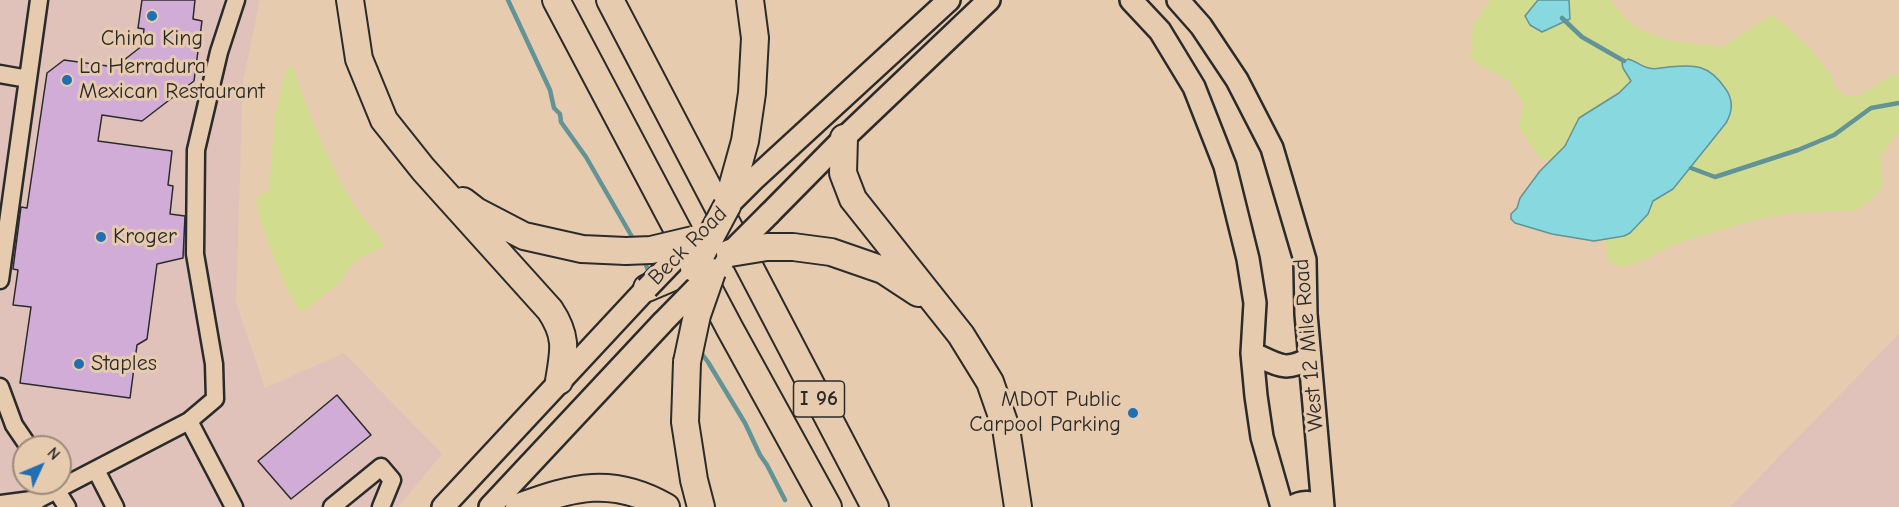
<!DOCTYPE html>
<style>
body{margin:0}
#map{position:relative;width:1899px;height:507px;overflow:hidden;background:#e7cbae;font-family:"Comic Neue",sans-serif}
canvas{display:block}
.north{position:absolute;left:12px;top:435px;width:60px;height:60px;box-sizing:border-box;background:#e7cbae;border:2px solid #9c8b7a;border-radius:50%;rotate:46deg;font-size:16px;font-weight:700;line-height:24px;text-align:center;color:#2b2b2b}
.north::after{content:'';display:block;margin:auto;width:21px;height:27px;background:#1f6fb2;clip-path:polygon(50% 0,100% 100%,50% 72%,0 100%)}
</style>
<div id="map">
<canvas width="1899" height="507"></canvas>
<div class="north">N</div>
</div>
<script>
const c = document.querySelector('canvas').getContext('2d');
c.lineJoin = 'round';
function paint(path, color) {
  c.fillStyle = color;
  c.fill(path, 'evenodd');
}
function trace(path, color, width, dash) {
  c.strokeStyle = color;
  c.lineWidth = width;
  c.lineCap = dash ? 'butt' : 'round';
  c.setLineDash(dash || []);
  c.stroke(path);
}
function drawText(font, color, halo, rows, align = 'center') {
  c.font = font + ' "Comic Neue",sans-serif';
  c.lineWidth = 6;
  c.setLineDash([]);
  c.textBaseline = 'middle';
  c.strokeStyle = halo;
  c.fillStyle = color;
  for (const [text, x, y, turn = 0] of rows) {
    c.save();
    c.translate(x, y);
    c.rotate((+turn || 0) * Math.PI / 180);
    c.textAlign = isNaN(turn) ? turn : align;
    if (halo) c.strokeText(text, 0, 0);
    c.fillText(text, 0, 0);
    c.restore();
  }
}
paint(new Path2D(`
 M0,0H260L243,81L236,302L265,388L344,353L442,454L398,507H0ZM24,447H60V483H24Z
 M1899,334V507H1730Z`), '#e0c2ba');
paint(new Path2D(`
 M1490,0H1538L1525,17L1542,32L1570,19L1569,0H1612V3L1628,21L1640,29L1667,40L1722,47L1771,15L1786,25L1809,47L1831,75L1834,85L1845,96C1869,98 1875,81 1896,74L1899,76V131L1880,157L1883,186L1872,199L1854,211L1790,213L1759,219L1697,237L1673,245L1640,262L1620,267L1607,260L1606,240L1624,236L1630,233L1648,214L1653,201L1673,189L1726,123L1723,86L1706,69L1680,67L1654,69L1647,68L1637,61L1623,68L1631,80L1627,86L1579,118L1565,146L1551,161L1540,159L1518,126L1524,104L1508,80L1478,64L1470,57L1473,25Z
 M288,65L293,68C310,117 329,165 356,208C365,220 376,231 384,244L383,247L361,257L348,269L341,281L303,312C289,304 257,218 256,199L269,189L275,114Z`), '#d1dc8f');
const water = new Path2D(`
 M1538,0H1569L1570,19L1542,32L1530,25L1525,16Z
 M1628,59C1636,61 1642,67 1649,68C1655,70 1662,68 1668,67C1696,65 1708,64 1725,88C1734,100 1733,111 1726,123L1673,189L1653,201L1648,214L1630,233L1624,236L1594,241L1552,234L1515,223L1511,219V214L1517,208L1520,198L1540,171L1565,146L1579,118L1619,93L1631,81L1623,68L1622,63Z`);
paint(water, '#87d9df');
trace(water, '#629397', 1.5);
trace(new Path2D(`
 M508,0L550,90L554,108L560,114L561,122L586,157L635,242
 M1562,18L1582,37L1624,61
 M1691,168L1715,177L1798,150L1834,135L1871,108L1899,103
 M643,258L650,275
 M699,350L708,362L745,423L760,455L767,465L785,500`), '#629397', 4.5);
const building = new Path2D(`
 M142,0H195L193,19L202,21L194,81L142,121L102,115L98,141L172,151L168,185L173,186L170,214L185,216L183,258L157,264L147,339L137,345L130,398L20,383L31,307L13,305L18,270L13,269L21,207L27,208L47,73L64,60L115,67L142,46L144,29L138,28Z
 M337,395L371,435L291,499L258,461Z`);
paint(building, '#d0acd6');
trace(building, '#2b2b2b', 1.5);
const minor = new Path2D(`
 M0,74L28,79
 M0,280L39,0
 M0,387L14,425L29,447
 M189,421L234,507
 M96,470L115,507
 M52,483L67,507
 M0,504L39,499
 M29,507L39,499L189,421L215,399L214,364L195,254L196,150L219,52L236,0
 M332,507L381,467L392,480L381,507`);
const major = new Path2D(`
 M1131,0L1160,31L1194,87L1225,166L1248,259L1255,303L1252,353L1256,396L1262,437L1282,507
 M1178,0L1201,26L1237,80L1272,148L1305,260L1306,314L1323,507
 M727,206L753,180L949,0
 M770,213L844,138L989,0
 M1252,353C1277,364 1284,373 1310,358
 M443,507L647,288
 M490,507L663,322
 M1292,507C1303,500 1311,502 1322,507`);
const highway = new Path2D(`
 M350,0L359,59L384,120L423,169L550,310C568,337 564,351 559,381
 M556,0L730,329L828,507
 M610,0L875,507
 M844,138L843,173L853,199L961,335L990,382L1006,428L1018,507
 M463,201L476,211L524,236L582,249L626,251
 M727,206L745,141L752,93L755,38L750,0
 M793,247L831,252L883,270L918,293
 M647,288L694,268
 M687,362L685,422L694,480L701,507
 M519,507C573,487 612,476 666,507`);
trace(minor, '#2b2b2b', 21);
trace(major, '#2b2b2b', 26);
trace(highway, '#2b2b2b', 30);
trace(minor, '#e7cbae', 16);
trace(major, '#e7cbae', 21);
trace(highway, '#e7cbae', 26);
const majorBridge = new Path2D(`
 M730,253L770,213
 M647,288L697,236
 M663,322L711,273`);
const highwayBridge = new Path2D(`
 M626,251L651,250L693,240
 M730,253L767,247H793
 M694,268L727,206
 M687,362L697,315L712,272`);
trace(majorBridge, '#2b2b2b', 26, []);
trace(highwayBridge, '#2b2b2b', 30, []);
trace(majorBridge, '#e7cbae', 21);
trace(highwayBridge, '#e7cbae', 26);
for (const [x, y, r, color] of [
 [152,16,6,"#1f6fb2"],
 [67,80,6,"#1f6fb2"],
 [101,237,6,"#1f6fb2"],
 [79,364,6,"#1f6fb2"],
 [1133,413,6,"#1f6fb2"]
]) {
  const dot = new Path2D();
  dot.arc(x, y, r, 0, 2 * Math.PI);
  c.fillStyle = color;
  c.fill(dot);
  trace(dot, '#e7cbae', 2);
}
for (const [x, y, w] of [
 [819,399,51]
]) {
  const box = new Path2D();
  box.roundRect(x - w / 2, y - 18, w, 36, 4.5);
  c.fillStyle = '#e7cbae';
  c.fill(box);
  trace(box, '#2b2b2b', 1.5);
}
drawText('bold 21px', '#2b2b2b', null, [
 ["I 96",819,399]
]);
drawText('22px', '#2b2b2b', '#e7cbae', [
 ["China King",152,39,"center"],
 ["La Herradura",79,67],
 ["Mexican Restaurant",79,92],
 ["Kroger",113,237],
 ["Staples",91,364],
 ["MDOT Public",1121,400,"right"],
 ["Carpool Parking",1121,425,"right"]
], 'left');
drawText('22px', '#2b2b2b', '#e7cbae', [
 ["Beck Road",688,246,-45],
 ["West 12 Mile Road",1309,345,-95]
]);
</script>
